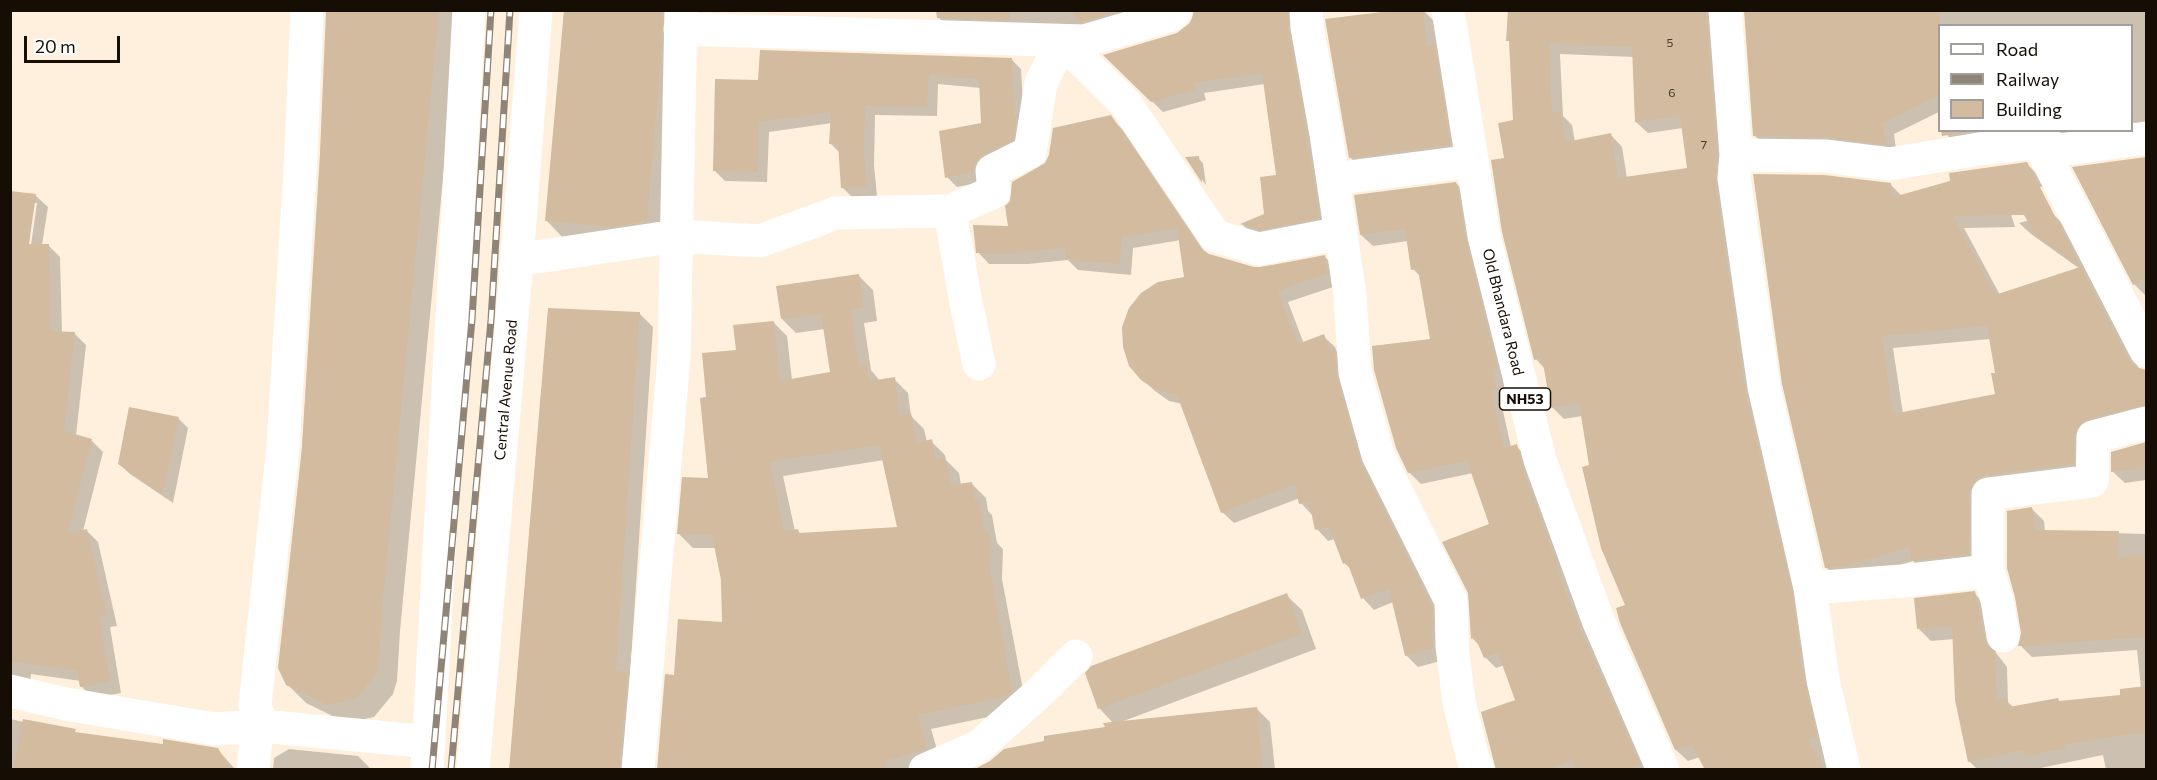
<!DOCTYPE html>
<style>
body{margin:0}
#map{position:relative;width:2157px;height:780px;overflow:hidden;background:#fff0de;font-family:Commissioner,sans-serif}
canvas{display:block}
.frame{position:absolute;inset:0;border:12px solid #160e05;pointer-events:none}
.legend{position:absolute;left:1938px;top:24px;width:195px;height:108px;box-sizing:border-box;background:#fff;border:2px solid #a29f9b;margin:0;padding:8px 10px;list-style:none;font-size:18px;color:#160e05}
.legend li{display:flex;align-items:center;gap:12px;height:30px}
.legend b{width:30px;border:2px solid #a29f9b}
.scale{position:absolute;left:24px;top:36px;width:96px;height:27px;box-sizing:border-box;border:3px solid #160e05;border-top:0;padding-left:8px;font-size:18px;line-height:21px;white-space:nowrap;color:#160e05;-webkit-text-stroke:4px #fff;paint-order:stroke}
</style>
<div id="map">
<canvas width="2157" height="780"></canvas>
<div class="frame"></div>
<ul class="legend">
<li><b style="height:8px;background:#fff"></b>Road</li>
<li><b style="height:8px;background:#908477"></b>Railway</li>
<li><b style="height:16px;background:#d2bb9e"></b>Building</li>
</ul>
<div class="scale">20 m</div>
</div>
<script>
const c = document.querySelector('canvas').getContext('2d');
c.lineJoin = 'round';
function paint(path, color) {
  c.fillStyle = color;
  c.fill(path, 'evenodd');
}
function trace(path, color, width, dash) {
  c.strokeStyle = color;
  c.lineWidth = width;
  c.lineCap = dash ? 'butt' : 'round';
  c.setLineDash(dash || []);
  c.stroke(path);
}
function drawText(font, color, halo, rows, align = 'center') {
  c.font = font + ' Commissioner,sans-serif';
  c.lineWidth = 4.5;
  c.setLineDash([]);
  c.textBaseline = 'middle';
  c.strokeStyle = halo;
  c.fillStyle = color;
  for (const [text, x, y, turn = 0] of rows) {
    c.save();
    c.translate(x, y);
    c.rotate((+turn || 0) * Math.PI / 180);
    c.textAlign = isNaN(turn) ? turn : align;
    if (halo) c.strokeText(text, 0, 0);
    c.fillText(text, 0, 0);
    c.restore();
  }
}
paint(new Path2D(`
 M327,10H459L400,631L397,681L393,694L374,717L347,723L306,703L287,684L321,153Z
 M565,10H686L666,240H565L546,220Z
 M938,10H1166L1093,32L949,28L938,17Z
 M1196,10H1298L1329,228L1252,234L1242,224L1266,215L1278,177L1265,84L1204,93L1206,100L1163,112L1106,56L1178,34L1187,28Z
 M1410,10H1423L1436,23L1464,159L1364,172L1350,157Z
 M1635,10H1722L1833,770H1706L1700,757L1688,761L1676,750L1627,606L1591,466L1582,416L1564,419L1552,407L1545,369L1536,359L1506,159L1515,121L1511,43L1508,40ZM1560,54L1634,57L1636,122L1648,133L1683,128L1689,169L1627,178L1622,147L1611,135L1575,142L1572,125L1563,116Z
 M1745,10H2146V132L2066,139L2058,130H2132V26H1940V114L1939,112L1894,134L1897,156L1767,148L1755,136Z
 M1011,59L1021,69L1024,125L1026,127L983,182L957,187L947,177L983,124L981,88L938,84L937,116L875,115L874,165L877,196L852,197L842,187L840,153L831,144L832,123L769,132L767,182L725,181L715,171L759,82Z
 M1110,117L1122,129L1206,254L1253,268L1325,257L1336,268L1339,285L1288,302L1304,344L1323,336L1335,347L1443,618L1444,660L1418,667L1406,655L1393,602L1374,610L1363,598L1352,570L1344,563L1335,539L1328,541L1317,529L1312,515L1301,503L1300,498L1234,523L1222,512L1182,404L1169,401L1155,391L1142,379L1186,278L1181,240L1133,248L1131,275L1078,270L1068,260L1028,264H989L978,252L1009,227L1046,165Z
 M1943,130H1984L1985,137L1954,143Z
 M1198,158L1203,163L1206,185L1187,159Z
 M2027,164L2039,176L2044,186L2006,199L2015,227L1964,228L2000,295L2080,269L2031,234L2019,223L2053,214L2065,226L2139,369L2146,371V419L2100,431L2085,476L1989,491L1981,566L1925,573L1913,561L1859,578L1838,580L1826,567L1890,184L1902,196ZM1990,339L1996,374L1997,396L1903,414L1893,348Z
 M1456,183L1467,195L1507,401L1501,402L1511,447L1516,446L1527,457L1648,770H1498L1517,700L1504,665L1496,668L1485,657L1481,647L1472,638L1491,525L1473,473L1421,484L1409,472L1432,340L1421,277L1413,269L1408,241L1373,246L1361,235Z
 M2146,187V296L2134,284L2092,203Z
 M10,192L36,196L48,207L42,245H48L60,257L62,333L75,334L86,345L76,436L91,440L103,452L83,531L86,530L98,542L117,626L110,627L121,693L93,698L81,686V681L31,674L30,685L10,690ZM34,203H37L30,252L27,251Z
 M859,276L873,290L877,321L864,323L871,370L880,381L894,379L908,393L911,416L924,429L927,442L931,441L945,455L946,460L959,473L961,485L972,484L986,498L988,511L992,515L997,543L1003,549L1002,579L1026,706L1021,710L931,729L941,763L929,770H658L675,676L724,624L722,580L716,548H693L679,534L710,480L708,398L737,351L773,322L787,336L792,380L831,373L825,329L796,333L782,319ZM884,460L899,528L801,534L797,531H795L783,476Z
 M639,313L653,327L630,676L634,770H510Z
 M178,418L188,428L173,503L130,474L119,464Z
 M2146,444V480L2125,483L2112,471L2113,453Z
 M2032,509L2044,521L2045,531L2146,534V770H2106L2103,755L2031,770H1978L1969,761L1954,639L1931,641L1919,629L1974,593L1986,605L1996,653L2007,667L2008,702L2014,708L2122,697L2141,688L2137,650L2032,657L2020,645Z
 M1286,595L1302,610L1316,649L1121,722L1256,708L1270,722L1275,770H977L1107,728L1114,724L1100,709L1087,674Z
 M10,719L75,733L164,745L217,749L236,770H10Z
 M289,749L358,756L372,770H273L274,758Z`), '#0003');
paint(new Path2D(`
 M326,10H439L382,612L379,662L375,676L355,699L327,705L286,685L278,668L302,447L320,153Z
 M564,10H662L661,59L647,221L612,227L545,221Z
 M936,10H1010V20L937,18Z
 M1073,10H1121L1082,22H1078Z
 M1194,10H1287L1289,30L1320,218L1260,230L1240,224L1264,214L1260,177L1276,175L1262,73L1194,83L1196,89L1151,102L1103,55L1177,33L1191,22Z
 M1398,10H1423L1427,46L1435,45L1450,145L1349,158L1325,19Z
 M1508,10H1706L1717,155L1715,180L1745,390L1792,591L1801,657H1799L1817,737L1808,739L1824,770H1705L1692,745L1675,750L1620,623L1616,608L1625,605L1601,548L1582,467L1589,465L1579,403L1551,408L1542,358L1534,360L1502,232L1491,160L1504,158L1498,123L1513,120L1509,41H1506ZM1549,43L1632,47L1635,122L1680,116L1687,168L1618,178L1611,133L1566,142L1560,111L1552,113Z
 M1744,10H1940V95L1883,123L1886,145L1825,137L1753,136Z
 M760,50L1012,58L1014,116H1017L1013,140L983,155L975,163L973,172L945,178L939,131L981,123L979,79L929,75L927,107L865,106L864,154L867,186L841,188L838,144H829L831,112L759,122L758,172L713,171L715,79L758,80Z
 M1111,115L1199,247L1209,254L1254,267H1262L1325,255L1328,273L1278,291L1298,344L1324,334L1330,351L1335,350L1337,378L1360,460L1432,606L1433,648L1405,656L1389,589L1361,599L1347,562L1343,564L1329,527L1315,530L1309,502L1299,504L1295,484L1221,513L1177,395L1156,390L1141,380L1129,366L1123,347L1122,327L1129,308L1141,293L1158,282L1184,277L1177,228L1122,237L1120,264L1065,259L1066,248L1017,252V253H976L973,225L1008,226L1005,206L1010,201L1012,182L1045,163L1049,155L1053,128Z
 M1941,130H1976L1942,136Z
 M1199,156L1202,183L1185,157Z
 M2146,157V277L2133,285L2072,167Z
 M2027,162L2129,360L2136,367L2146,370V405L2088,419L2079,425L2074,437V464L1986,475L1977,479L1971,486L1969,494V554L1911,561L1910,547L1846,566L1825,568L1782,384L1753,174L1824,175L1891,183L1893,197L1950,181L1949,173ZM2024,215L2035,235L2080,267L1995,295L1953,216ZM1987,326L1995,373H1991L1995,394L1893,414L1882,336Z
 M1456,182L1466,240L1497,367L1492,368L1497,390L1491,391L1504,448L1517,444L1522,466L1558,566L1556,567L1578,623L1640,764L1625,770H1576L1572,760L1547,770H1496L1481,712L1515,700L1498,653L1484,658L1475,637L1471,639L1468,593L1442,542L1489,524L1467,461L1408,473L1396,448L1374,370L1372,346L1430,339L1418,269L1411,270L1405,229L1360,235L1354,195Z
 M10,191L36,194L29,244H49L51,331L75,332L64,431L92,439L68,533L87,529L106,614L99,616L110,681L80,687L77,671L10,661Z
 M859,274L864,308L851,310L859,366L866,363L870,381L895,377L900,416L911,413L917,443L932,439L936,460L945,457L951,485L972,482L975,500H979L985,533H990L989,563L1012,691L1007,696L918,715L927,748L884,762L886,770H657L665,674L674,675L678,619L722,622L721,580L712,535L677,534L682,477L708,478L700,398L706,397L702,353L736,350L733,325L774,321L780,381L830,372L821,314L781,319L776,286ZM879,445L897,527L799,533L798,529L784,532L770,462Z
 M548,308L640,312L616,671L628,672L619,770H509Z
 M129,407L179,417L163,494L118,464Z
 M2146,442V467L2111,472V452Z
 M2032,507L2036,530L2119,531L2118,558L2146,555V637L2018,646L2021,633L2015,597L2007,568V511Z
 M1975,591L1985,640L1988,647L1995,653L1997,700L2007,698L2009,707L2058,698L2059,701L2120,695V689L2146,686V732L2065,744V748L2024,757L2023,750L1968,762L1955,700L1952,626L1917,629L1914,598Z
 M1287,593L1302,634L1098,709L1085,673L1091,666Z
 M1257,707L1263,770H973L990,761L1004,749L1044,741V736L1105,727L1103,723Z
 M23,719L76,729L75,732L163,744V739L218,748L231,770H13Z`), '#d2bb9e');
trace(new Path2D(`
 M307,10L301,152L283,446L255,705L262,726L429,742
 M1306,10L1307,27L1326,134L1350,295L1355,373L1378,455L1451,601L1452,646L1459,702L1473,759L1478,770
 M1725,10L1736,155L1734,178L1764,387L1810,588L1823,680L1844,770
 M680,29L1084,41L1172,15L1176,10
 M2038,142L2146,351
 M1736,155L1825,156L1890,164L1979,149L2038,142L2059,150L2146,138
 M1333,179L1472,161
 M950,211L994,192L992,171L1030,152L1041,83L1062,41L1125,103L1215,236L1259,249L1341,233
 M517,260L676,236L760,241L836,213L950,211L965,298L979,364
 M1810,588L1902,581L1988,571
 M2003,636L1997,600L1988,571V494L2092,481L2093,437L2146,423
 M10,691L66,704L214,729L262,726
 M253,770L257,727
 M638,770L674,358L681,10
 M925,770L978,747L1041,691L1076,656`), '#fff', 33);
trace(new Path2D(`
 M427,770L469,10
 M473,770L517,260L536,10`), '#fff', 33);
trace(new Path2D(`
 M1448,10L1484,236L1540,460L1598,620L1663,770`), '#fff', 33);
const rail = new Path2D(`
 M432,770L472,319L491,10
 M451,770L491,320L510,10`);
trace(rail, '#908477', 7);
trace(rail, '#fff', 4.5, [14]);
drawText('12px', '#45392b', null, [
 ["5",1670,43],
 ["6",1672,93],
 ["7",1704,145]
]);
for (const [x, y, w] of [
 [1525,399,51]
]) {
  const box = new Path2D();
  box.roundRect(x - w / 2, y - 11, w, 22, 4.5);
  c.fillStyle = '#fff';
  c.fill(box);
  trace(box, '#160e05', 1.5);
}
drawText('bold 14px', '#160e05', null, [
 ["NH53",1525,399]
]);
drawText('15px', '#160e05', '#fff', [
 ["Old Bhandara Road",1503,312,76],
 ["Central Avenue Road",506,390,-85]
]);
</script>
